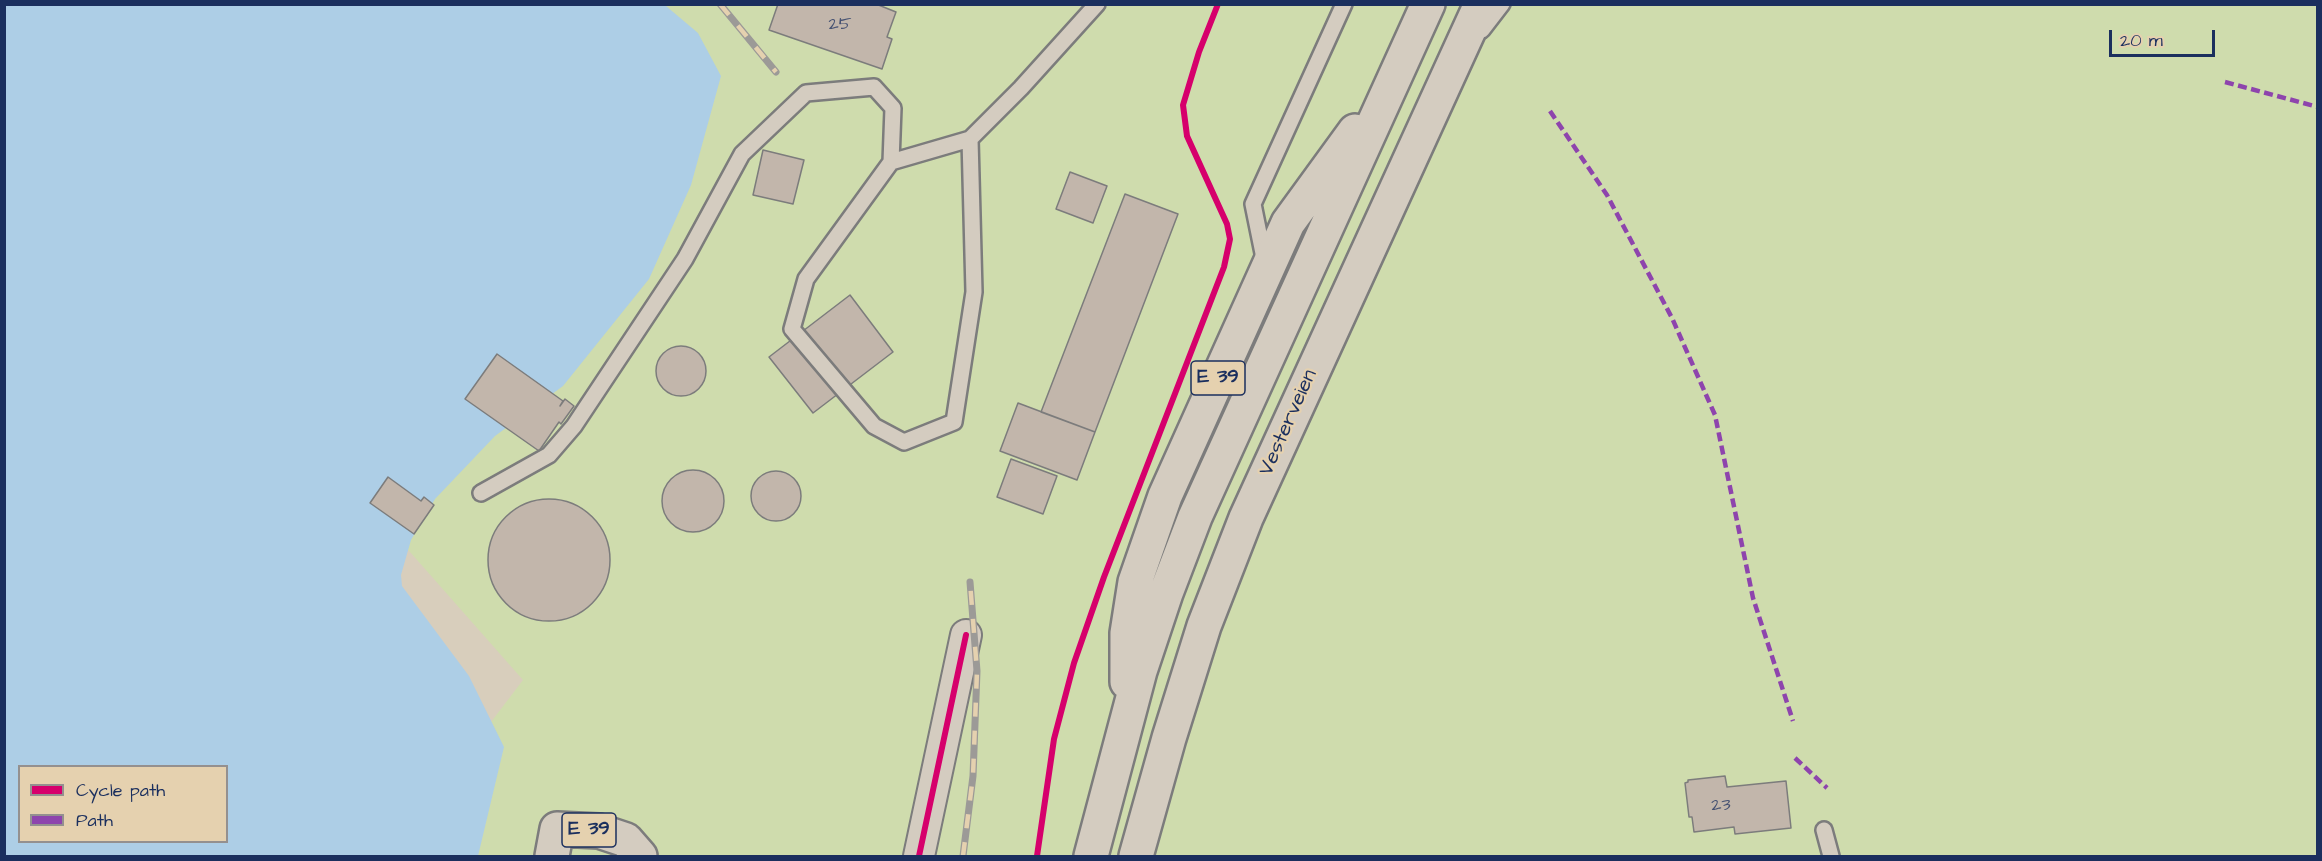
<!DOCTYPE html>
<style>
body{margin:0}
#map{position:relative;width:2322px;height:861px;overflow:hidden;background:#d8cebc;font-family:"Architects Daughter",sans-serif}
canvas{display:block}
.frame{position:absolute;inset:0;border:6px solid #1b2f5e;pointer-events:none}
.legend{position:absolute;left:18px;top:765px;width:210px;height:78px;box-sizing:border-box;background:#e5d1af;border:2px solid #94908f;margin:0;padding:8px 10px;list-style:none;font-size:18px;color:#1b2f5e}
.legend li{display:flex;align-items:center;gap:12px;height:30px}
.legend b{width:30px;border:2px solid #94908f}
.scale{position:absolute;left:2109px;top:30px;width:106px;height:27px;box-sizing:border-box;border:3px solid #1b2f5e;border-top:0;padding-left:8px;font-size:18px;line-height:21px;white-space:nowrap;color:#1b2f5e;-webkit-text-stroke:4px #e5d1af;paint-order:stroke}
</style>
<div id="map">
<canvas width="2322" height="861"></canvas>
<div class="frame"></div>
<ul class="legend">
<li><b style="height:8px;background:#d6006c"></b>Cycle path</li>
<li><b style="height:8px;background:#8e44ad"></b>Path</li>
</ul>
<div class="scale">20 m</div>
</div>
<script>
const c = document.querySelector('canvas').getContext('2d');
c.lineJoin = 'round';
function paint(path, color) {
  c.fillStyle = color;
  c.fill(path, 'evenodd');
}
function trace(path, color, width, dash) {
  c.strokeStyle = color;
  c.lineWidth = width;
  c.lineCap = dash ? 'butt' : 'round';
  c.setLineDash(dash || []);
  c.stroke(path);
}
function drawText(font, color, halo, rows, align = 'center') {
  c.font = font + ' "Architects Daughter",sans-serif';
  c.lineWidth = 4.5;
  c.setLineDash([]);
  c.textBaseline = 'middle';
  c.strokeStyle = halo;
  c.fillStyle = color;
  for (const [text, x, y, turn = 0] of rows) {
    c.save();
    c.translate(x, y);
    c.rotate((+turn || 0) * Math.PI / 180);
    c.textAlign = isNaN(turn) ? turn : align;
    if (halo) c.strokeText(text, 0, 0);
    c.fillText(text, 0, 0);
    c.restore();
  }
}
paint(new Path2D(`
 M655,5H2317V856H430L475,743L523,680L380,518Z`), '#cfdcad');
paint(new Path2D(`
 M660,4L666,6L698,33L721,76L691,185L649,279L563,386L495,436L435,499L411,540L401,575L402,586L469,676L504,747L478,856H5V5ZM20,766H226V842H20Z`), '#adcee6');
const building = new Path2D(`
 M778,4H876L896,12L887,37L892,39L882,69L769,30Z
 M763,150L804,160L793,204L753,195Z
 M1070,172L1107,186L1093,223L1056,209Z
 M1125,194L1178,214L1095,432L1041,412Z
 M850,295L893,352L813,413L769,357Z
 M656 371a25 25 0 1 1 50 0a25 25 0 1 1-50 0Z
 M497,354L563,401L560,406L565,399L574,406L561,424L559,422L539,451L465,399Z
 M1018,403L1095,432L1077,480L1000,451Z
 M1011,459L1057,476L1043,514L997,497Z
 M662 501a31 31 0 1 1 62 0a31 31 0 1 1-62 0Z
 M751 496a25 25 0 1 1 50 0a25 25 0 1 1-50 0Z
 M388,477L421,501L424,497L434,505L414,534L370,503Z
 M488 560a61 61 0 1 1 122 0a61 61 0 1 1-122 0Z
 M1725,776L1727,787L1786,781L1791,828L1735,834L1734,827L1694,832L1692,817H1689L1685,783L1688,782V780Z`);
paint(building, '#c2b6ab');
trace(building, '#7c7c7c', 1.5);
const lane = new Path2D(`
 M1482,30L1502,4
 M970,139L974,292L954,422L904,442L874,426L792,329L806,279L891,162L970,139L1021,88L1097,4
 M1265,263L1253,204L1344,4
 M481,493L549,455L574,426L685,259L742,154L806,93L874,87L893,108L891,162
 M1824,830L1831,856`);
const street = new Path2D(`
 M919,856L966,635`);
const highway = new Path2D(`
 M1127,682V633L1135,582L1165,496L1288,223L1355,131
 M552,856L557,829L599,831L626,840L640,856
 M1091,856L1140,671L1166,593L1195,517L1428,4
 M1136,856L1169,738L1204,626L1246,518L1481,4`);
trace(lane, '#7c7c7c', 20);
trace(street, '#7c7c7c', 34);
trace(highway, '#7c7c7c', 38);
trace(lane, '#d4ccc0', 15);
trace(street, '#d4ccc0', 30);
trace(highway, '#d4ccc0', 33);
const rail = new Path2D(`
 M720,4L776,72
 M963,856L973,776L977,671L970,582`);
trace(rail, '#9c9a97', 7);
trace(rail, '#e5d1af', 4.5, [14]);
trace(new Path2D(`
 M2225,82L2318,107
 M1550,111L1607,195L1672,318L1715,415L1753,598L1793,721
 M1795,758L1827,788`), '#8e44ad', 4.5, [9, 4.5]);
trace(new Path2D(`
 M919,856L966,635
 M1037,856L1054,739L1074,663L1104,577L1224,267L1230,239L1227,224L1187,136L1183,105L1199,52L1218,4`), '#d6006c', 6);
drawText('18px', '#465272', null, [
 ["25",840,25],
 ["23",1721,806]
]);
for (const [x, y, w] of [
 [1218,378,54],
 [589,830,54]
]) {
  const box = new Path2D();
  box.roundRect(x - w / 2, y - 17, w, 34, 4.5);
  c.fillStyle = '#e5d1af';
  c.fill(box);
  trace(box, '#1b2f5e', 1.5);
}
drawText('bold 20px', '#1b2f5e', null, [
 ["E 39",1218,378],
 ["E 39",589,830]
]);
drawText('21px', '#1b2f5e', '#e5d1af', [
 ["Vesterveien",1289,423,-66]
]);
</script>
